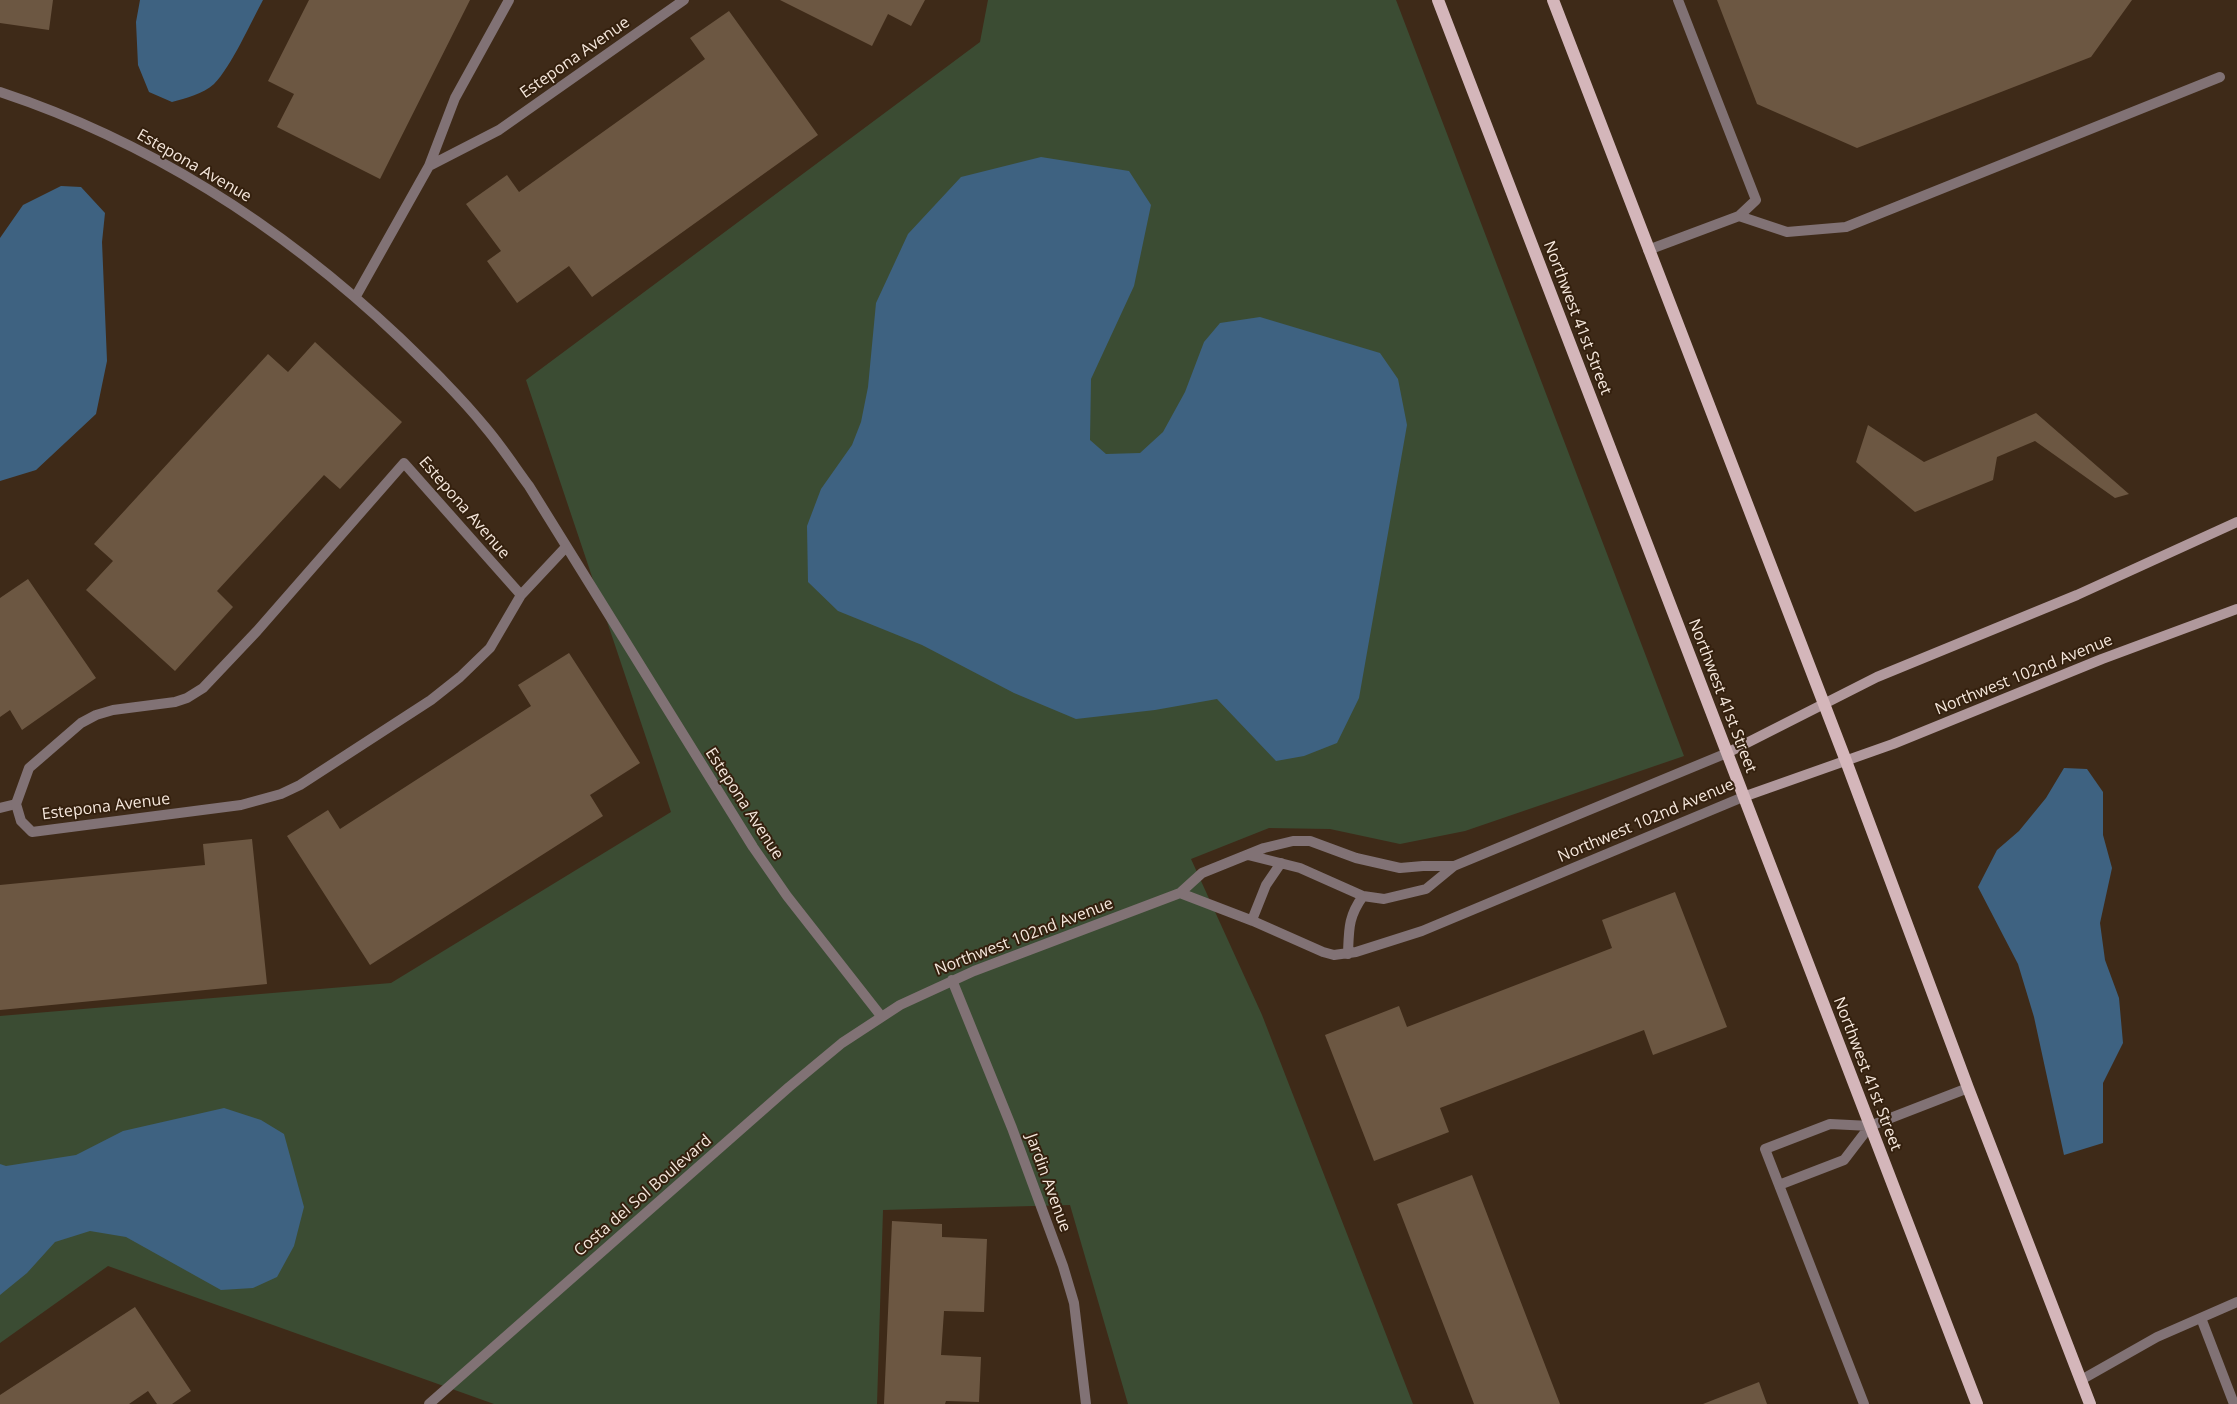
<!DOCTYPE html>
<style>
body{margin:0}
canvas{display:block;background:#3e2a18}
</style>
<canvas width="2237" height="1404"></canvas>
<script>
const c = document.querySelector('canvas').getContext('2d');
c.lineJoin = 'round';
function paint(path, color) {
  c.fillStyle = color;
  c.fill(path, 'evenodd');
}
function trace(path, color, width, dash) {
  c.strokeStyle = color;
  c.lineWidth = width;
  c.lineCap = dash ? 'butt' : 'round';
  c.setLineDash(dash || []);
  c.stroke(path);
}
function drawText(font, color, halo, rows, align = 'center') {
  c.font = font + ' "Open Sans",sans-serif';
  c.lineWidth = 4;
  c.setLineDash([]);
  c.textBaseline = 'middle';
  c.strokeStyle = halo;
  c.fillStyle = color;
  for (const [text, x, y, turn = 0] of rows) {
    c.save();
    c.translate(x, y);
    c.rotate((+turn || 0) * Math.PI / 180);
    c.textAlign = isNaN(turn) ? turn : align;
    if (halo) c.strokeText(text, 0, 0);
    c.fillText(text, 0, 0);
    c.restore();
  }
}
paint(new Path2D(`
 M988,0H1396L1684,756L1465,831L1400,844L1330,829L1269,828L1191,859L1262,1015L1413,1404H1128L1070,1205L883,1210L877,1404H494L108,1266L0,1343V1016L391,983L671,812L526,380L980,42Z`), '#3b4c33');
paint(new Path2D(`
 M140,0H263C251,22 231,67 214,84C203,94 186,98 172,102L149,92L138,65L136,22Z
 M1041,157L1129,171L1151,205L1134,286L1091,379L1090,440L1106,454L1140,453L1163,432L1185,392L1204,342L1220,323L1260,317L1380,353L1398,379L1407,425L1359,698L1337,743L1304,756L1276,761L1217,699L1155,710L1076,719L1014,693L922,645L838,611L808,582L807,526L821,489L852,445L861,422L868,387L876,303L908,234L961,177Z
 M61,186L81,187L105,213L102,242L107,361L96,414L36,470L0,481V238L23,205Z
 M2064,768L2087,769L2103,792V835L2112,868L2100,923L2105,960L2119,998L2123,1043L2103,1083V1143L2064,1155L2034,1017L2018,964L1978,887L1997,850L2019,831L2046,798Z
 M224,1108L261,1120L284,1134L304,1207L294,1246L277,1277L253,1288L221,1290L126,1237L90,1231L55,1242L27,1273L0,1295V1164L6,1166L76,1155L123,1131Z`), '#3e6281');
paint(new Path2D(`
 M0,0H53L49,30L0,23Z
 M309,0H470L380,179L277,127L294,94L268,81Z
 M780,0H925L911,26L888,14L872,46Z
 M1717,0H2132L2091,57L1857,148L1757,104Z
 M729,11L818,135L592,297L569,266L517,303L487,261L501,251L466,204L507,175L519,192L705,59L690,38Z
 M315,342L402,422L340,489L324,475L217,591L233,607L175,671L86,590L113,561L94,544L268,354L288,372Z
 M2036,413L2129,494L2115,498L2035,441L1997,457L1993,480L1915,512L1856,462L1868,425L1924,462Z
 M28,579L96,678L22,730L10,710L0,717V598Z
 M569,653L640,763L590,795L603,816L370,965L287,836L328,810L340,829L531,706L518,685Z
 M252,839L267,984L0,1010V885L205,865L203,844Z
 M1675,892L1727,1027L1653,1055L1644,1030L1440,1108L1449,1132L1374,1161L1325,1035L1399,1006L1407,1027L1612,948L1602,920Z
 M1472,1175L1560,1404H1474L1397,1204Z
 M892,1221L942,1224V1237L987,1239L984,1312L944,1311L941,1355L981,1357L979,1402L946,1401L945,1404H884Z
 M135,1307L191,1391L172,1404H157L148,1391L129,1404H0V1395Z
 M1759,1382L1767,1404H1703Z`), '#6c5742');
trace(new Path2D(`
 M1739,216L1787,232L1846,227L2220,77
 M1648,250L1739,216L1756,200L1678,0
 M0,808L16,804
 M1870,1126L1968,1088
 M2201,1318L2234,1404
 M2081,1380L2157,1337L2237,1302`), '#817275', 10);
trace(new Path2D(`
 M0,92C151,142 285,229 400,338C430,367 460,396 486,428C502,447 515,467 529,486L753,847L787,896L881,1016
 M429,166L499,130L684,0
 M356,296L429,166L455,98L509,0
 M521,595L404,463L257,631L203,688L187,698L175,702L113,710L96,715L81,723L29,768L16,804L21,821L32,832L241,805L281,794L300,785L431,700L460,677L490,648L521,595L566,547
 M1248,855L1300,868L1363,896L1384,899L1426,889L1454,866L1727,753
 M1180,893L1253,921L1323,952L1334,955L1356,952L1422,931L1743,797
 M1252,920L1266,885L1281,863
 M1348,954C1349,929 1348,917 1363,896
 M952,980L1012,1128L1063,1266L1074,1303L1086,1404
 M1779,1185L1844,1160L1870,1126
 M429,1404L789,1087L842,1043L900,1005L974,971L1180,893L1202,873L1264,848L1293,841H1310L1356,858L1400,868L1423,866H1454
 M1864,1404L1765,1149L1830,1124L1870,1126`), '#817275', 10);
trace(new Path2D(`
 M1727,753L1877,677L2077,595L2237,522
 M1743,797L1893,744L2102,659L2237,609`), '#b0989c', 10);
trace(new Path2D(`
 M1438,0L1977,1404
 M1553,0L1846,761L1968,1088L2090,1404`), '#d4b6ba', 12);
drawText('16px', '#f5e7dc', '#34200e', [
 ["Estepona Avenue",575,58,-35],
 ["Estepona Avenue",194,166,30],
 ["Northwest 41st Street",1577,318,69],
 ["Estepona Avenue",464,508,49],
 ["Northwest 102nd Avenue",2024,675,-22],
 ["Northwest 41st Street",1722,696,69],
 ["Estepona Avenue",744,804,57],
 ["Estepona Avenue",106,807,-7],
 ["Northwest 102nd Avenue",1646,821,-23],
 ["Northwest 102nd Avenue",1024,937,-21],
 ["Northwest 41st Street",1867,1074,69],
 ["Jardin Avenue",1048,1183,70],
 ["Costa del Sol Boulevard",643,1196,-41]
]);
</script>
